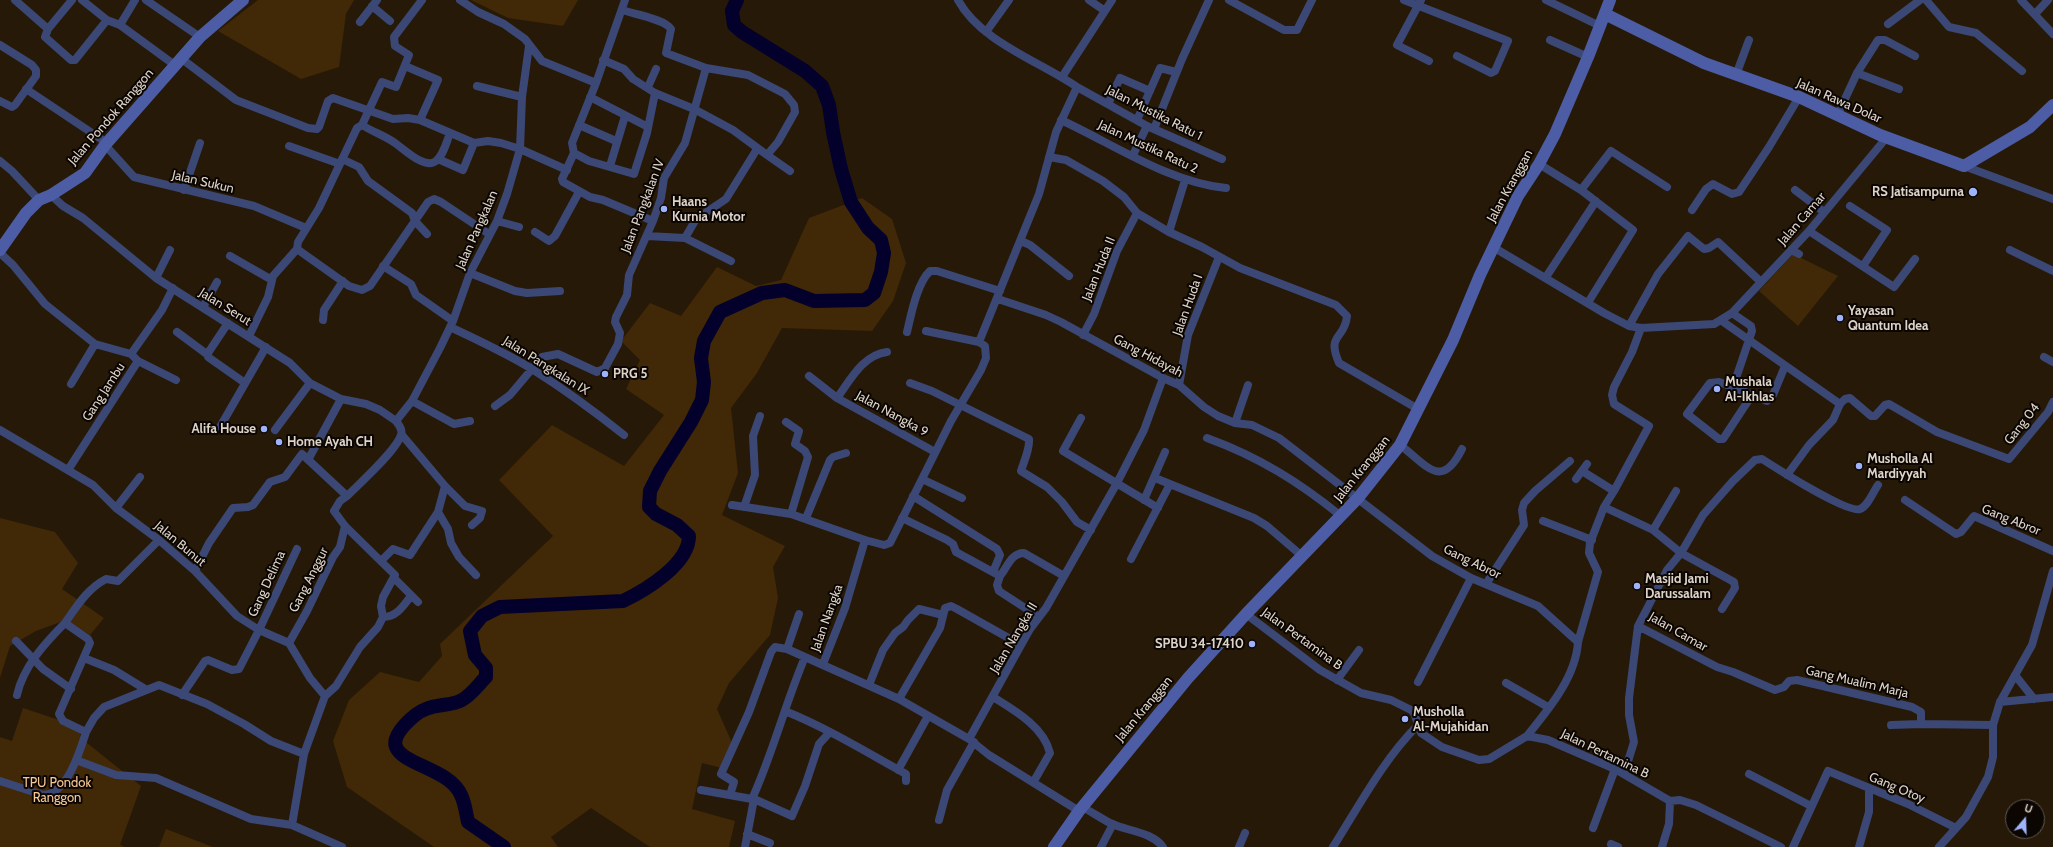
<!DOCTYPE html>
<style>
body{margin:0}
#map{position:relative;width:2053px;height:847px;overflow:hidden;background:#271908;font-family:Cabin,sans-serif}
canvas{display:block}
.north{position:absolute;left:2005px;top:799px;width:40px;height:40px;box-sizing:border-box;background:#0b0602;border:1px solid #5f5852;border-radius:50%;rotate:19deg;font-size:11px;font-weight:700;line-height:16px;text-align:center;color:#ddd3c9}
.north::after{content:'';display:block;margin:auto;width:14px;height:18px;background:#9fb3fd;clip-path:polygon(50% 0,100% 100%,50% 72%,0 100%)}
</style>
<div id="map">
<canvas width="2053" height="847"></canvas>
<div class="north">U</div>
</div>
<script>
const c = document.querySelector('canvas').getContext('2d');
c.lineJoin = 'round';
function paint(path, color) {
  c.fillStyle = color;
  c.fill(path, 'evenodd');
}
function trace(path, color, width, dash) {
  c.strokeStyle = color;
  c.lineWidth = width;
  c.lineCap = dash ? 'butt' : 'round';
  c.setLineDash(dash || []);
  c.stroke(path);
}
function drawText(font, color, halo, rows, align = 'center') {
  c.font = font + ' Cabin,sans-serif';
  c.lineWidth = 4;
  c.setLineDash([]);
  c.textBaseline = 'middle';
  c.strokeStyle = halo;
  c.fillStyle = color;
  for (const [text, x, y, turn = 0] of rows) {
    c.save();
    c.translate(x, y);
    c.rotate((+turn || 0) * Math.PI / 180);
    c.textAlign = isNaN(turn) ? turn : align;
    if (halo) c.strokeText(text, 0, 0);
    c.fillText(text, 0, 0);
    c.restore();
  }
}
paint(new Path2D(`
 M258,0H354L346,14L339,67L301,79L218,31Z
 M471,0H578L563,26L508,18Z
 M862,198L892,219L906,263L893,301L872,331L782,328L757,373L731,408L738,473L722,515L785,546L773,567L778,598L770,635L729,683L717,709L733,745L722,768L702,763L692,809L735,821L729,847H650L591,808L551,837L558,847H434L347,787L333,741L349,700L380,672L419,682L442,656L440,644L553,536L499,480L552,425L624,466L664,415L626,389L640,360L621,341L650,303L681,316L717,267L756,286L781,280L809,218Z
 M1793,254L1838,276L1798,326L1759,291Z
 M0,518L55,532L78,563L62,589L104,618L90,635L66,620L36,631L10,646L0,678Z
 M23,708L77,726L82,739L141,786L120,845L125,847H0V737L12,741Z
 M166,829L213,847H159Z`), '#412806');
trace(new Path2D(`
 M504,847L468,822C466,813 465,803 461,795C450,769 403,765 396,747C391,734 415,713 426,709C437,704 452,706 462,700C471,695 479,684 486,677V668L475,655L470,631L482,616L500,607L623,601C646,590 689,564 689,536L677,525L656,514L649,507L650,491L660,471L691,422L702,400L704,382L701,358L704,341L720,312L762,293L785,290L814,301L865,300L874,293L881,272L884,253L881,240L868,228L851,202L841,169L833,132L829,105L822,86L805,71L742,32L734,25L732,11L737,0`), '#03002c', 14);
trace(new Path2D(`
 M15,0L48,29
 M72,0L48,29L45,37L71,60H75L107,20
 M82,0L107,20L120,25L176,66
 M146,0L200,37
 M460,0L478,12L504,24L525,39L542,61L596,83L625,0
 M958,0C981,42 1039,61 1077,87L1056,132L1039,194L979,342
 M1089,0L1105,11
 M1229,0L1284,30H1297L1312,0
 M1404,0L1508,41L1495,71L1491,73L1457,56
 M1421,0L1397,45L1429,61
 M1546,0L1600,26
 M1926,0L1949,27L1976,33L2022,71
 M2021,0L2053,34
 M372,6L390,21
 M2035,14L2048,0
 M360,22L377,0
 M1888,24L1920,0
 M120,25L135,0
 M986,32L1009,0
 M1550,40L1588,57
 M0,45L32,65L36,70V76L15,105L12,107L0,101
 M182,59L236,100L308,128L317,129L319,127L328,101L333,98L393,119L408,118L420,120L474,143L488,141L501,143L520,149L567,170
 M603,60L624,69L633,79L655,93L694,109L733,130L767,155L778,142L795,112L794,105L785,94L748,75L706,68L666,53L671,29C665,19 634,14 622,10
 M405,66L438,80L420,120
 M1857,73L1899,89
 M1736,75L1749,40
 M1062,77L1112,0
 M596,83L572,143L574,153L562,179L563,182L590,197L603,200L653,221
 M477,86L522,97
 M648,87L656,69
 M1077,87L1147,126L1222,159
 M26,89L107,143
 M590,97L648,127
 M1108,104L1120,78L1150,91
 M1837,116L1857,73L1878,40H1885L1915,56
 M1061,120C1113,144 1170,183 1226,188
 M1137,120L1160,68L1176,72
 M362,125C373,132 385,136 395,143C404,149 425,170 436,161C443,156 447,141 450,133
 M579,125L616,141
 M1154,129L1182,59L1209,0
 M105,145L134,177L254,206L306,228
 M289,146L340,164
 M574,153L589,161L634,174L647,133L655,93
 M767,155L790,171
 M1133,155L1147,126
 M1049,157L1066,160L1103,181L1124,197L1137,213L1169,232L1202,247L1240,268L1336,305L1347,316C1345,340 1326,333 1339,363L1418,409
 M342,159L359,167L368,181L412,213L415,221L427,234
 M438,159L463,170L474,143
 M0,161L12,171L39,200
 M1539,164L1581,190L1633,230L1589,301
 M610,166L625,116
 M1964,166L2053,199
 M184,190L200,143
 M1581,190L1611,151L1667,187
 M1795,190L1824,212
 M51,195L63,206L83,218L156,278L290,363L310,383L341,399L366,404L380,410L396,421
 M1850,206L1887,230L1863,266
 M1692,210L1706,189L1713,184L1732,194L1739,192L1769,147L1799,97
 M497,221L519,227
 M1809,231L1894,287L1915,259
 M535,232L549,241L555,236L579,192
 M1169,232L1185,180
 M647,236L685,238L731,261
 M685,238L696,219L726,199L757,149
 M1021,241L1030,245L1069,276
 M1493,247L1604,313L1629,326L1641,328L1714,324L1732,313L1809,231L1887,137
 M297,249L349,286L362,290L370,286L428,202L434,199L441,202L489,234
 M1791,250L1799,254
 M2010,250L2053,271
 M0,253L13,265L45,304L95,344
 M230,256L272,280
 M383,266L411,284L416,295L453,321
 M470,273L515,291L527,293L560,291
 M1548,274L1596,201
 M156,278L170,250
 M998,299L1046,315L1061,322L1163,378L1179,385L1204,407L1218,416L1235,423L1252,425L1279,438L1432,556L1471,578L1538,606L1578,642
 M203,307L217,282
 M1732,313L1751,326L1752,331L1733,387L1719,382L1710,383L1687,414L1719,439H1723L1752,395
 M323,320L324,310L343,281
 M1722,321L1840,404L1833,420L1809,445L1787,475
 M228,323L208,353V357L245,383
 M1629,326L1658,274L1688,236L1704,249L1709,248L1718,242L1761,282
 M450,327C478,340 506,353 532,369C564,389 594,411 624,435
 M177,332L208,355
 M907,332C911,315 917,283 930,271H937L1000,291
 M1083,335L1094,314L1117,251L1137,213
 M249,336L268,297L273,276L297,249L298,242L319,208L357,128L362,125L382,82L396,87L409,55L395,46L394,37L422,0
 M887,352C863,355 851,379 837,398L935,452
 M131,354L162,310L173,288
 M2044,357L2053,362
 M809,376L837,398
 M910,383L932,391L1029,439C1030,449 1024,461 1021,471L1047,487L1062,502L1077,522L1091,530
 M71,384L95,344L131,354L138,361L176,380
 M1179,385L1188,335L1219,257
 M1733,387L1767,401L1773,395L1785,366
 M412,401L454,424L470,421
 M1840,404L1845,399L1850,398L1871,416H1875L1885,405L1889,404L1937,432L2009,459L2048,412L2053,402
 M495,406L510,395L542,357L558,354L597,372L605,368L618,344L620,333L615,322L616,317L627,295L629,275L653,221L661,198L664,178L685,143L706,68
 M1081,418L1063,451L1158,508
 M786,422L799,431L795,444L805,451L808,457L791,514
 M1235,423L1248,385
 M220,427L266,347
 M0,430L93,485L116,508L159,540L195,571L237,616L259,630L289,643L310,678L325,696
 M275,430L310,383
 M402,435L445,486L465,506L482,511L480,518L472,525
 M1207,438C1259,457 1299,482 1341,516
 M1400,445C1427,465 1441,491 1462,449
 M308,460L341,399
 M68,470L138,361
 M1582,471L1614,491
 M1155,478L1254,518L1267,526L1302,556
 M922,479L962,498
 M1576,479L1587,464
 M913,496L997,549L1000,555L993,572
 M1144,500L1165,452
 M1905,500L1956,534L1961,532L1974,516L2053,551
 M732,505L791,514L865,540
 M744,507L755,475L753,436L760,416
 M1604,507L1653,530L1681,553L1734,582L1735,588L1722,609
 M116,508L140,477
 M438,512L448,529L451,543L459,557L476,575
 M806,518L830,460L833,457L846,453
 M902,518L947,540L953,544L956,552L1000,576C1007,568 1011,553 1024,553L1064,576
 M1543,521L1592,540L1590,543
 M1653,530L1676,491
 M1131,559L1170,484
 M381,561L393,549L410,555L438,512L445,486
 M195,571L209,543L233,508L248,507L253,505L270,482L285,477L302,454L347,496
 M1000,576L997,585L999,591L1039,617
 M394,578L418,602
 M1486,584L1524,525L1522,510L1524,503L1535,491L1570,461
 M1246,614L1320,670L1361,693L1391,700L1411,710L1414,713L1421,733L1442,747L1479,760L1489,759L1527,736L1548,740L1615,769L1670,801L1669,824L1662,847
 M383,617C397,617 403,606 411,596
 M1638,626L1717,667L1733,672L1775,690L1784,687L1789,681L1797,680L1912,707L1921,712V724L1993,725
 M16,641L43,669L71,689
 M289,643L307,611L333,557L340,547L345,526
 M787,649L799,614
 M84,658L114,670L145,689
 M823,664L845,608L865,540L884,545L890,543L951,421L981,370L986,358L985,346L979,342L926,331
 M2015,675L2034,699
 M1337,680L1359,650
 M1418,682L1471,578
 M1506,683L1548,707
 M869,685L883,650L895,633L903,627L908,620L919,609L943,615
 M17,695C23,667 45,643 65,623
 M182,695L205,661L208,660L232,670L239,669L259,630L297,549
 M993,697C1014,710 1044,727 1050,753L1034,781
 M899,699L940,628L945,608L951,606L957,609L1021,645
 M2000,702L2053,697
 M785,711C827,728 866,752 906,774V781
 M1891,725L1921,724
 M86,732L94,718L104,707L159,685L207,704L244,724L271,741L304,754
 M1527,736C1548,710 1576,677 1578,642L1598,572L1589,553L1590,543L1604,507L1614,491L1649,426L1614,404L1612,395L1614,387L1632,352L1641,328
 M969,739L1021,645L1030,629L1046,608L1117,483L1144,430L1163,378
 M76,760L116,775L156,778L251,819L292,825L342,847
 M898,770L928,716
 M1624,774L1634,742L1629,715V698L1638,626L1667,570L1681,553L1703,515L1733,481L1755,460L1762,459C1776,468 1848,514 1860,509C1868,506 1873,492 1878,485
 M1749,774L1811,806
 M0,781L43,795C67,795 80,751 86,732L63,721L59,714L90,643L88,639L65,623C77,606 87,589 106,579L118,581L159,540
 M701,790L752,799
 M730,795L734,782L721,774L749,712L771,652L775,647L787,649L899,699L969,739L989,755L1079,811
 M752,799C773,753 785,704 805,657
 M754,799L792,816L805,786L819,744L830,732
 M1670,801L1680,800L1696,805L1781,847
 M1082,807C1092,812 1102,819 1112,824C1128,831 1152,832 1163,847
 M939,820L947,790L974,742
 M292,825L304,754L325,696L336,686L360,647L378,627L383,617L381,606L383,597L395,575L345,526L334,511L340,501L347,496C360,483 396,451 401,435C403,430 399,425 396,421L412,401L440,348L453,321L470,273L497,221L507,194L520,149L522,97L529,46
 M1593,828L1615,769
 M747,834L770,843
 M1611,844L1618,847
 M745,847L754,799H752
 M1101,847L1113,824
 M1239,847L1245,833
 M1333,847C1359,806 1383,760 1418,725
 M1793,847L1828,771L1908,804L1956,828
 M1859,847L1869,812V789
 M1939,847L1966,817L1988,777L1993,757V725L2000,702L2032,645L2053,571`), '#3b4774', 8);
trace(new Path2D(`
 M1605,14L1704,63L1799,97L1880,135L1964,166L2030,127L2053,105
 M0,250L26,213L39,200L51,195L85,173L105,145L200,37L243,0
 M1054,847L1079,811L1188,678L1246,614L1358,498L1400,445L1453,340L1480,275L1518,196L1539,164L1555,134L1588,57L1610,0`), '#4c5da6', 12);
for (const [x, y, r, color] of [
 [1973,192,5,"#9fb3fd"],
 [664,209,4,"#9fb3fd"],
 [1840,318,4,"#9fb3fd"],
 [605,374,4,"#9fb3fd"],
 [1717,389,4,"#9fb3fd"],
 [264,429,4,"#9fb3fd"],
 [279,442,4,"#9fb3fd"],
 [1859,466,4,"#9fb3fd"],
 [1637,586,4,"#9fb3fd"],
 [1252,644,4,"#9fb3fd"],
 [1405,719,4,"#9fb3fd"]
]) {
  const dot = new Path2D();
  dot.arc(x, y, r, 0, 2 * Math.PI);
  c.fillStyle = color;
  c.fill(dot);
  trace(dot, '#0b0602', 1.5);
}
drawText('13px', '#ddd3c9', '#0b0602', [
 ["Jalan Rawa Dolar",1839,101,24],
 ["Jalan Mustika Ratu 1",1154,113,27],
 ["Jalan Pondok Ranggon",111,117,-49],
 ["Jalan Mustika Ratu 2",1148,147,25],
 ["Jalan Sukun",203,182,13],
 ["Jalan Kranggan",1510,186,-61],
 ["Jalan Pangkalan IV",643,206,-69],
 ["Jalan Camar",1802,219,-49],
 ["Jalan Pangkalan",477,230,-66],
 ["Jalan Huda II",1099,269,-68],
 ["Jalan Huda I",1188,305,-70],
 ["Jalan Serut",225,307,32],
 ["Gang Hidayah",1148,356,28],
 ["Jalan Pangkalan IX",546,366,32],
 ["Gang Jambu",104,392,-57],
 ["Jalan Nangka 9",892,414,29],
 ["Gang 04",2022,424,-52],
 ["Jalan Kranggan",1362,469,-51],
 ["Gang Abror",2011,520,22],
 ["Jalan Bunut",180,544,40],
 ["Gang Abror",1472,562,26],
 ["Gang Anggur",309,580,-63],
 ["Gang Delima",267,584,-65],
 ["Jalan Nangka",827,618,-70],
 ["Jalan Camar",1678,632,30],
 ["Jalan Nangka II",1014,638,-59],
 ["Jalan Pertamina B",1302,639,36],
 ["Gang Mualim Marja",1857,682,13],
 ["Jalan Kranggan",1144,709,-50],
 ["Jalan Pertamina B",1605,754,26],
 ["Gang Otoy",1897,788,23]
]);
drawText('bold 13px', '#ddd3c9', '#0b0602', [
 ["RS Jatisampurna",1964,192,"right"],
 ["Haans",672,202],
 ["Kurnia Motor",672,217],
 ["Yayasan",1848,311],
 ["Quantum Idea",1848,326],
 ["PRG 5",613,374],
 ["Mushala",1725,382],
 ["Al-Ikhlas",1725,397],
 ["Alifa House",256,429,"right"],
 ["Home Ayah CH",287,442],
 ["Musholla Al",1867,459],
 ["Mardiyyah",1867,474],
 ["Masjid Jami",1645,579],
 ["Darussalam",1645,594],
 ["SPBU 34-17410",1244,644,"right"],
 ["Musholla",1413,712],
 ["Al-Mujahidan",1413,727]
], 'left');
drawText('13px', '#f8c995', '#0b0602', [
 ["TPU Pondok",57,783],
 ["Ranggon",57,798]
]);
</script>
